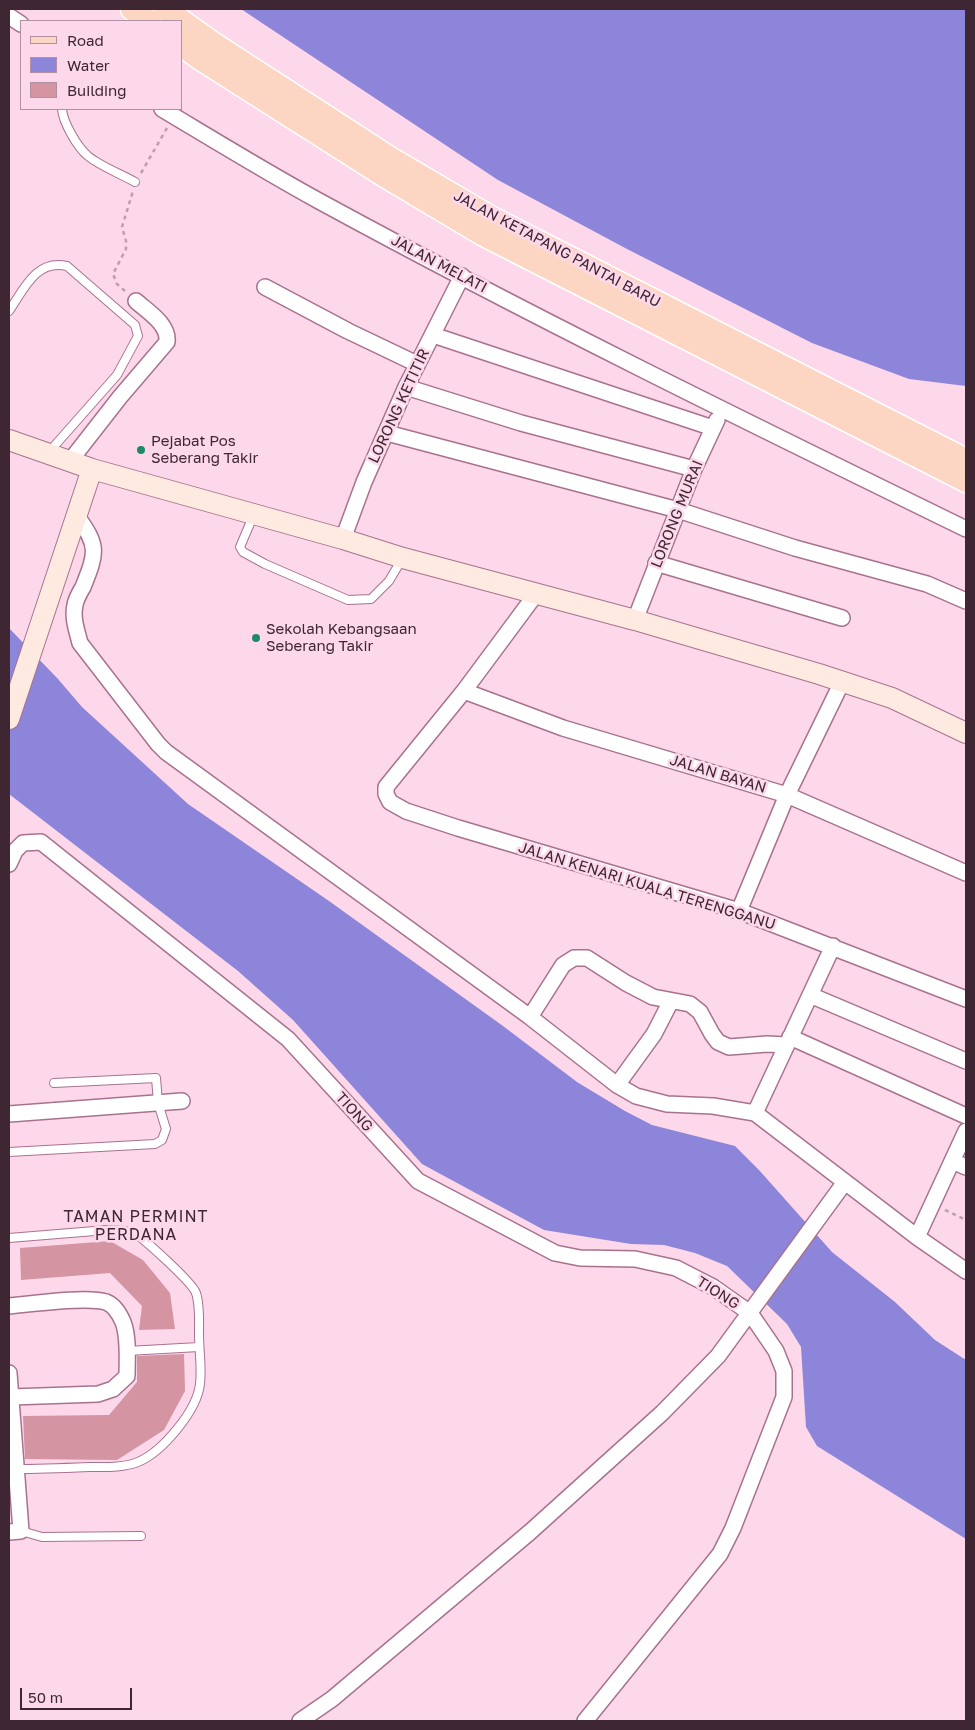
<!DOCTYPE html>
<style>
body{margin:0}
#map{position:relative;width:975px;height:1730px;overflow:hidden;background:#fdd8ea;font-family:"Golos Text",sans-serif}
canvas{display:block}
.frame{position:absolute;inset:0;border:10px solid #3e2733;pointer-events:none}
.legend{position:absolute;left:20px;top:20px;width:162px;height:90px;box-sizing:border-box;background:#fdd8ea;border:1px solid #b191a1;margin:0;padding:6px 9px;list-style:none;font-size:15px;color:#3e2733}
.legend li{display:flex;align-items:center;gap:10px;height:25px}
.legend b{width:25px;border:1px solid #b191a1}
.scale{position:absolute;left:20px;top:1688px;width:112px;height:22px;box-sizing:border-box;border:2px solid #3e2733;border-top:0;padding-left:6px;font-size:15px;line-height:18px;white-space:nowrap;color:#3e2733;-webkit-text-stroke:4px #fdd8ea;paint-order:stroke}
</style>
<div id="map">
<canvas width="975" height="1730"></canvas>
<div class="frame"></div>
<ul class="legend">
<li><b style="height:6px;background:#fdd6c3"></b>Road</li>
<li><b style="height:14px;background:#8c85da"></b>Water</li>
<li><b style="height:14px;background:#d494a1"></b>Building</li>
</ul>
<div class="scale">50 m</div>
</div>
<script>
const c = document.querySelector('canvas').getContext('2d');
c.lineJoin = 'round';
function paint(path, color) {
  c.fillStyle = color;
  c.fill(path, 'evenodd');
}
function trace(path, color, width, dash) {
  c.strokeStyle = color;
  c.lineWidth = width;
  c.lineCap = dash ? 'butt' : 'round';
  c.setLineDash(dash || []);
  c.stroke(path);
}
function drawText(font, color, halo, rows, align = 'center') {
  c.font = font + ' "Golos Text",sans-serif';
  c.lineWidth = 5;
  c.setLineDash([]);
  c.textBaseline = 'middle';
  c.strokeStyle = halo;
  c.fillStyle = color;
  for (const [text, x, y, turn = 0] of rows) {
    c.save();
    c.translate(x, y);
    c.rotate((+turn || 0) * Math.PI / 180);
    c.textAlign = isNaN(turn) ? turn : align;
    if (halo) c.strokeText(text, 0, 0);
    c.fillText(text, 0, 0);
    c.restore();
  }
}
paint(new Path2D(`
 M241,9H966V386L909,379L812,343L627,249L498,180Z
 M9,628L58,679L82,707L188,804L329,901L503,1026L577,1082L625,1111L652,1125L735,1146L759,1170L832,1252L895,1302L935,1340L966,1360V1539L817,1446L806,1427L801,1347L787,1324L727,1266L695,1253L664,1245L631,1244L544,1230L422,1164L293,1020L238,971L9,794Z`), '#8c85da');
paint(new Path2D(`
 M110,1241L143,1260L170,1293L175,1329L139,1330L142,1306L110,1273L21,1280L20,1248Z
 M184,1354L185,1391L164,1430L117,1460L25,1459L23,1416L109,1415L137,1382V1356Z`), '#d494a1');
const lane = new Path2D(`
 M62,109C63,122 77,147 88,156C100,166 121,174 135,182
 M9,311C24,289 36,259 67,266L135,325L138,336L117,375L49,452
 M254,514L240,547L243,552L265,564L348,600L371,599L389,581L402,559
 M9,1152L155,1144L162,1140L166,1129L158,1103L156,1078L54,1083
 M9,1238L107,1230L125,1231L136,1234C147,1242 192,1282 196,1293C200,1305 199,1321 199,1334C199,1351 202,1367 200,1384C197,1411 162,1452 138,1462C123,1468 105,1467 89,1467C65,1468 41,1469 16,1469
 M127,1351L199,1347
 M21,1531L42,1537L141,1536`);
const street = new Path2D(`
 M9,16L21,24
 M162,109C214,140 266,172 319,201C532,317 749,423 966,529
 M265,287L348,331L417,364
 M433,335L713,428
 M406,387L521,423L694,469
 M387,433L678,510L795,548L927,584L966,601
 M70,461L120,397L167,342C169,324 147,311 136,301
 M76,515C99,546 97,552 83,587C80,592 76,599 75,605C72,618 77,631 80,643L158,744L166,752L530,1017L617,1085L636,1096L667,1104L713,1106L755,1113L917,1237L966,1271
 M343,539L364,482L406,387L462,276
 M656,563L842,618
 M536,594L464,691L386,787V794L390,802L406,811L458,828L739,911L966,999
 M635,620L694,469L717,420
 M464,691L563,728L787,795L966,873
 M9,864L15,851L23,843L41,842L288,1039L418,1181L555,1253L580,1258L635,1259L676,1268L713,1287L750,1313L776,1351L784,1371V1397L733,1528L720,1554L585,1721
 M739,911L787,795L842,682
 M810,995L966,1061
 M530,1017L563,965L574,958H587L626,983L653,997L690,1004L700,1012L712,1034L718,1042L729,1047L767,1044L786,1045
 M790,1037L966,1116
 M617,1085L654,1034L671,1001
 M755,1113L833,946
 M9,1114L182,1101
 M952,1161L966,1167
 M917,1237L966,1131
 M9,1306C31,1304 87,1296 106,1302C114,1305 120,1315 123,1322C129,1337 127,1361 127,1376L113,1389L98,1394L11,1397
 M9,1373L21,1531L9,1532
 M300,1721L332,1699L530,1532L662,1413L718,1356L845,1182`);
const secondary = new Path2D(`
 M9,440L92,469L343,539L403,558L635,620L819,674L892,698L966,733
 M9,719L92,469`);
const primary = new Path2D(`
 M132,9L149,21
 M165,9L211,42L390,158L492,218L966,460
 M181,45L202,60L383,175L482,234L966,481`);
trace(lane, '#a8728f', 10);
trace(street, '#a8728f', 18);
trace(secondary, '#a8728f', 22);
trace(primary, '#fff', 25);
trace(new Path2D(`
 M141,173L167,128
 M125,291L117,284L113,274L126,249V241L122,227L133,191
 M945,1210L966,1220`), '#be9eae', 2.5, [4, 4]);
trace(lane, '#fff', 8);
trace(street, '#fff', 15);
trace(secondary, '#feeae1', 20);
trace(primary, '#fdd6c3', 22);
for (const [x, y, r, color] of [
 [141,450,5,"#1e8967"],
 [256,638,5,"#1e8967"]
]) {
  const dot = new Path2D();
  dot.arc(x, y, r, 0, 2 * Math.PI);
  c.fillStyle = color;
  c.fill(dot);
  trace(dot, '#fdd8ea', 2);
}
drawText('15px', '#3e2733', '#fdd8ea', [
 ["JALAN KETAPANG PANTAI BARU",557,249,28],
 ["JALAN MELATI",439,264,28],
 ["LORONG KETITIR",399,406,-65],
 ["LORONG MURAI",677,514,-68],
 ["JALAN BAYAN",718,774,17],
 ["JALAN KENARI KUALA TERENGGANU",647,886,17],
 ["TIONG",354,1112,48],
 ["TIONG",718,1293,32]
]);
drawText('15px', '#3e2733', '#fdd8ea', [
 ["Pejabat Pos",151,441],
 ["Seberang Takir",151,458],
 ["Sekolah Kebangsaan",266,629],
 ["Seberang Takir",266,646]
], 'left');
c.letterSpacing = '1px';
drawText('16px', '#3e2733', '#fdd8ea', [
 ["TAMAN PERMINT",136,1217],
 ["PERDANA",136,1235]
]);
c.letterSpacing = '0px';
</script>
